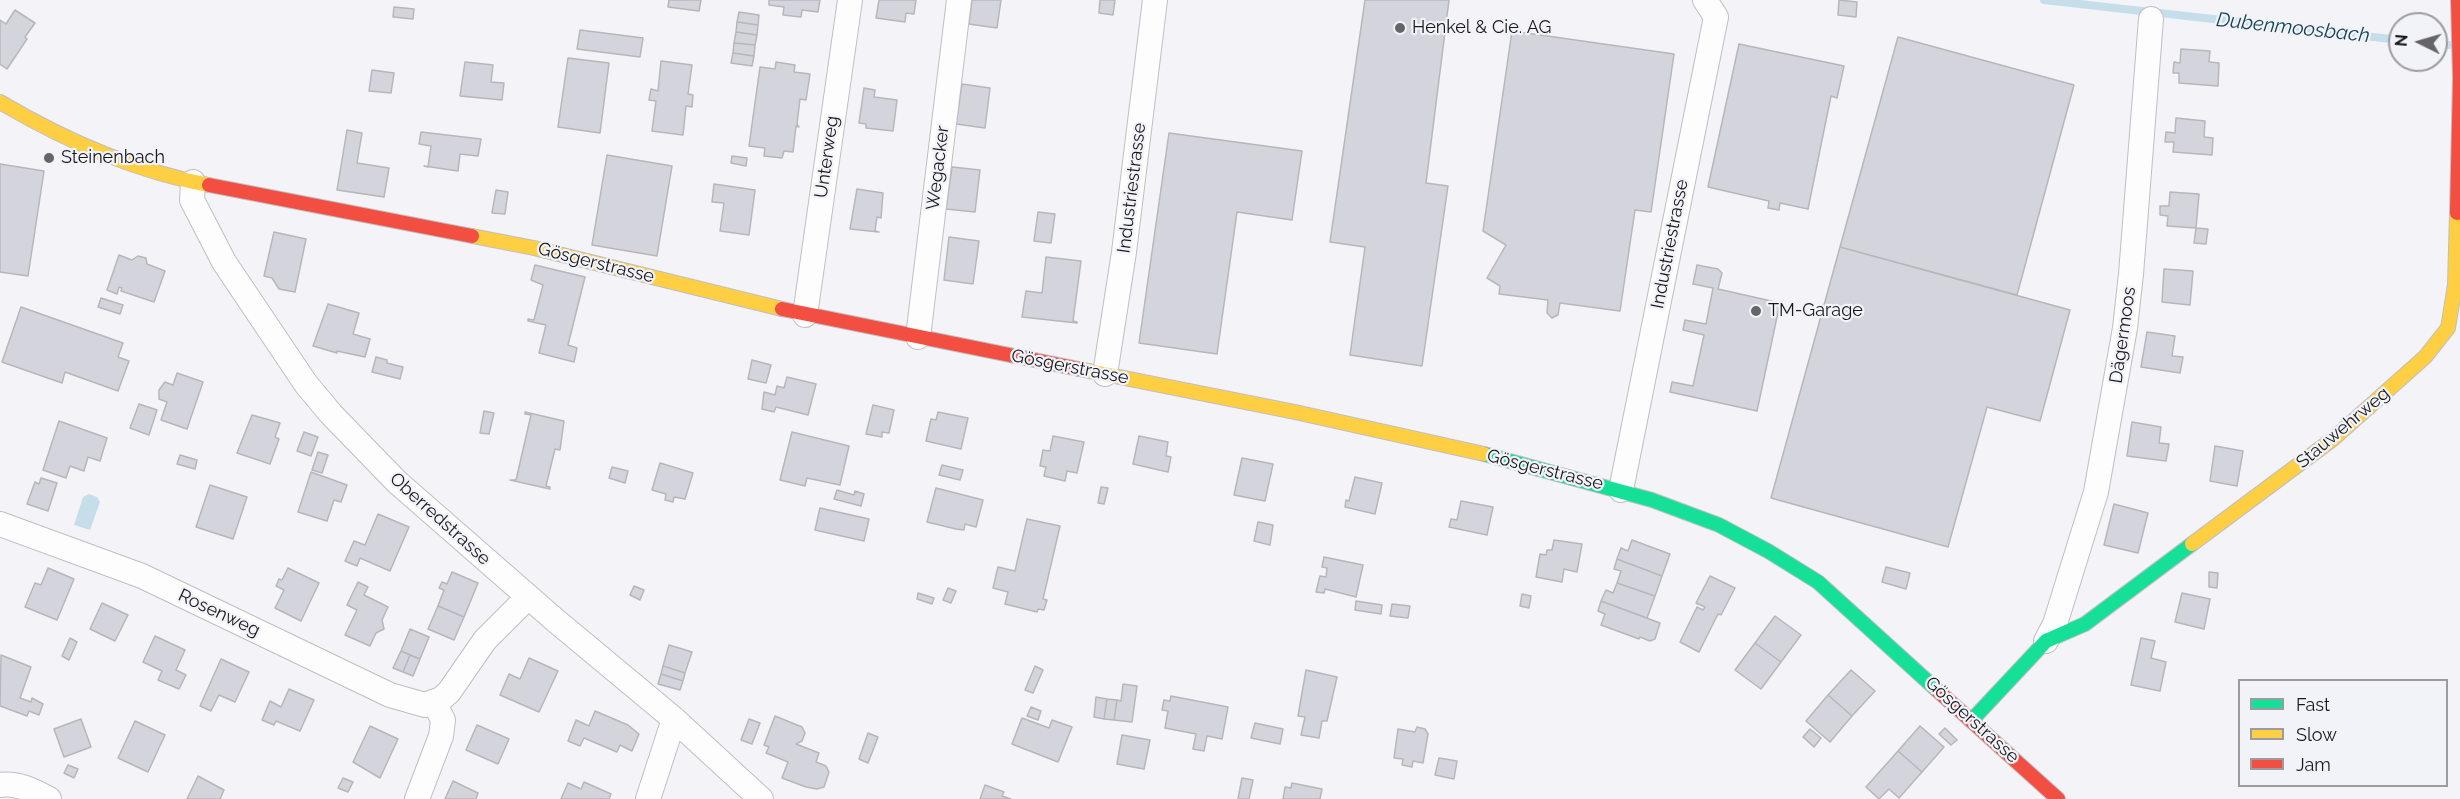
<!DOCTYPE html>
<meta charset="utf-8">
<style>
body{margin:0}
#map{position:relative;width:2460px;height:799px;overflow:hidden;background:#f3f3f8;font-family:Raleway,sans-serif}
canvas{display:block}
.legend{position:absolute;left:2238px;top:679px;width:210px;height:108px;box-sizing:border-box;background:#f2f2f9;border:2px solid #9b9ba0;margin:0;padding:8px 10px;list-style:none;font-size:18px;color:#18181b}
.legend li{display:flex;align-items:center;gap:12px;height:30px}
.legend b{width:30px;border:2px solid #9b9ba0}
.north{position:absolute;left:2388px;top:12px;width:60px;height:60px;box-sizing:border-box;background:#f2f2f9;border:2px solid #9b9ba0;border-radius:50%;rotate:275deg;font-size:16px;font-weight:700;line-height:24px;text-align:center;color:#18181b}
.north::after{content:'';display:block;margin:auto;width:21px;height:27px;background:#656568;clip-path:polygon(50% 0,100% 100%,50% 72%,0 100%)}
</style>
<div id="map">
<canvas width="2460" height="799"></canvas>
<ul class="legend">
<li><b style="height:8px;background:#16e098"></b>Fast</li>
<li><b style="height:8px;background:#ffcf43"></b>Slow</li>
<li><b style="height:8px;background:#f24e42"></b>Jam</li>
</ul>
<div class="north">N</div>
</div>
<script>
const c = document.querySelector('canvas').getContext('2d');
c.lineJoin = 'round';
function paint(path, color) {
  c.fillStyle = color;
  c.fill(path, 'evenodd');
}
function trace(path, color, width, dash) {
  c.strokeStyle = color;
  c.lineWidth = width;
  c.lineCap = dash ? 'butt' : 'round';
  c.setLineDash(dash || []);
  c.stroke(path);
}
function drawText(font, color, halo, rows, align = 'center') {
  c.font = font + ' Raleway,sans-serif';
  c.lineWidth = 4.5;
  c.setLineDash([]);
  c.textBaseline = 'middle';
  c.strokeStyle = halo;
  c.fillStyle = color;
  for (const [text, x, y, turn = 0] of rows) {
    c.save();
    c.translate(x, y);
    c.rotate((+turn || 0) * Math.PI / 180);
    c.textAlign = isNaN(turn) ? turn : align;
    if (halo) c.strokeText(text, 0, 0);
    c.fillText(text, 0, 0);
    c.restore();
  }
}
paint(new Path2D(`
 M89,494L97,497L100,502L90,530L74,525L83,497Z`), '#c6dee9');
trace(new Path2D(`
 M2044,0L2400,40
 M2436,44L2449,45`), '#c6dee9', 8);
const building = new Path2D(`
 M669,0H701L699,11L668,7Z
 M769,0H820L818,12L802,10L801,17L783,15L784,7L769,5Z
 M879,0H916L914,14L906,13L905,22L876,18Z
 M972,0H1001L997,28L969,24Z
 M1100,0H1115L1113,15L1099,13Z
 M1365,0H1449L1426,183L1448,186L1422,366L1350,355L1365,247L1330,242Z
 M1839,0L1857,2L1856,17L1838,15Z
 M394,7L414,9L413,19L393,17Z
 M15,10L35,23L25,37L27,39L7,69L0,64V20L6,24Z
 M739,12L759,15L758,25L737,22Z
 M737,22L758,25L757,35L736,32Z
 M580,30L643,38L640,57L577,49Z
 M1512,31L1674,54L1651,212L1635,210L1620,311L1560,303L1558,315L1552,318L1547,313L1548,300L1499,294L1500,286L1487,278L1506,245L1483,231Z
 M736,32L757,35L755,45L734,43Z
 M1898,37L2074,85L2017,295L1840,247Z
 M734,43L755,45L754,56L733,53Z
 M1739,44L1844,66L1837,98L1831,96L1808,209L1780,203L1779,210L1768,208L1769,201L1708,187Z
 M2181,49L2210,51L2209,62L2219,63L2218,86L2179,83V73H2173L2174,62L2180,63Z
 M733,53L754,56L752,66L731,63Z
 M568,58L609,63L600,133L558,127Z
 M661,61L692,65L688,94L693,95L692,107L686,106L683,135L652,131L656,101L649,100L651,89L658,91Z
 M465,62L493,65L491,82L504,83L502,100L460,96Z
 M776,62L795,65L794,72L810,74L806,100L800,99L797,124L799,127L796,126L793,152L784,151L782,158L764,156L765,148L749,146L760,67L775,69Z
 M372,70L394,73L391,93L369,91Z
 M962,84L990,88L985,128L956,124Z
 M864,88L875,90L874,97L897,100L893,131L866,128V124L859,123Z
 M2176,118L2205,121L2204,137L2213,138L2212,155L2173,152L2174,142H2165L2166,132L2175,133Z
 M347,130L362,133L357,163L389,168L384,197L337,190Z
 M421,132L481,139L478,156L460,154L458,171L424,166L428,167L431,146L419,144Z
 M1169,133L1302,151L1292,220L1237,212L1217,354L1139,343Z
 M607,155L672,166L657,256L592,245Z
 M732,156L747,158L746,166L731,163Z
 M0,164L44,171L28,276L0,272Z
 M952,167L980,170L975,212L946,209Z
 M714,184L755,190L749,235L720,231L724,203L712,202Z
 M857,189L883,193L881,218L877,217L875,231L879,232L850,229Z
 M496,190L508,192L505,214L492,213Z
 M2170,192L2199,194L2196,228L2167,226L2168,216L2160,215V206H2169Z
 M1038,212L1055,214L1051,243L1034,241Z
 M2196,228L2208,229L2206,244L2194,243Z
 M274,232L306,239L295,292L279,289L272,278L264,276Z
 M949,237L979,241L973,284L944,280Z
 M1840,247L2070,310L2040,421L1987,407L1948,547L1771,498Z
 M119,255L132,260L138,256L146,258L147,264L165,271L154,302L121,291L122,288L119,287L117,294L107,290Z
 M1046,257L1081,261L1073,321L1077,322V323L1022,317L1026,291L1042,293Z
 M535,265L585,277L568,345L577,348L574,362L539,353L546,325L528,321V319L534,320L543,285L531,280Z
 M1697,265L1718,269L1722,273L1718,289L1780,303L1757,411L1670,392L1672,382L1693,386L1704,335L1683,330L1685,320L1706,324L1713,288L1693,284Z
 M2164,269L2193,271L2190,305L2162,302Z
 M101,298L123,305L120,314L98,307Z
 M328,304L359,313L353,334L370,339L365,357L337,351V353L313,346Z
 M21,307L123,343L118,357L129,361L118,391L65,372L62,383L2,362Z
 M2147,332L2175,336L2172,356L2183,357L2180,373L2141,367Z
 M376,357L387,360V363L403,367L400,379L372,372Z
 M752,360L771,365L766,383L748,379Z
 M177,373L203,382L187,429L161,420L167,402L159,399V390L165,382L173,385Z
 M787,377L816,384L808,415L776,407L774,412L762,409L764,392L775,395L777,386L784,388Z
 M139,404L157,410L149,435L130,428Z
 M873,405L894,410L889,433L882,432V437L866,434Z
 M484,411L494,413L489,434L480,433Z
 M525,412L564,421L560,450L555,449L546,486L550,487V489L510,480H516L531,415L525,414Z
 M938,412L968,418L961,449L926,441L931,419L936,420Z
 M252,415L280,423L275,437L279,439L270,464L237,453Z
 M59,421L107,438L100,461L88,457L84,471L70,466L66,478L43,470Z
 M2132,422L2161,427L2159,443L2169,444L2166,461L2127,456Z
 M304,432L318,437L311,456L297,451Z
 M792,432L849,446L840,485L807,478L805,486L780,480Z
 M1053,436L1084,442L1077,473L1067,471L1065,481L1044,476L1046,467L1040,466L1043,450L1050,451Z
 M1139,436L1168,442L1166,456L1171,457L1168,472L1133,464Z
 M2215,446L2243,451L2237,486L2210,481Z
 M318,452L328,455L322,473L312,470Z
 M180,455L197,460L195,469L177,464Z
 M1242,458L1273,464L1265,501L1234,495Z
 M660,463L693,473L685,499L674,497L673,502L665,500L666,494L652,490Z
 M942,465L963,470L960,480L939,475Z
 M612,467L628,471L625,483L609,478Z
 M311,472L347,485L341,502L334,500L327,521L298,512Z
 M1355,477L1382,483L1375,514L1345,507L1346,500L1349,501Z
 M41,478L57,483L48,511L27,504L35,482L39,484Z
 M210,485L247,497L233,539L196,527Z
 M1101,487L1108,488L1104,504L1098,503Z
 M936,488L983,500L976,527L965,524L964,530L956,529L927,522Z
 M837,490L854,495L855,491L864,494L861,506L834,499Z
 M1461,501L1493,507L1487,535L1449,527L1451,519L1457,520Z
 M2114,504L2148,513L2138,553L2104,545Z
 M820,508L869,519L864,541L815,530Z
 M378,514L409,527L390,571L360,558L357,566L345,561L354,541L365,545Z
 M1027,519L1060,526L1043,599L1047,600L1044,610L1038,609L1037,612L1005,604L1008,592L993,588L998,567L1015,571Z
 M1258,522L1273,525L1270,545L1254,541Z
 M1554,540L1582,544L1577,572L1564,569L1562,582L1536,577L1540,554L1546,555L1547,550H1552Z
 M1632,540L1670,554L1662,576L1617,559L1621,548L1628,551Z
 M1324,557L1363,565L1356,597L1325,589L1324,593L1316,592L1320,576L1326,577L1327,568L1322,567Z
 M1617,559L1662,576L1655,596L1617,583L1621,571L1614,569Z
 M1886,567L1910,573L1906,589L1882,582Z
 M48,568L74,579L57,620L25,607L35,583L41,585Z
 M288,568L319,583L301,621L275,608L284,590L276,586L279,579L282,580Z
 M452,572L478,583L464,617L438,606L444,590L439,588L442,582L447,584Z
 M2209,572L2218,573L2217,588L2209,587Z
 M1710,576L1735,588L1721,615L1718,614L1699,652L1680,642L1697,607L1703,610L1705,607L1696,603Z
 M358,582L368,587L364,595L388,607L382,620L384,629L376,633L370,646L345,635L357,610L347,605Z
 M1617,583L1655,596L1647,618L1601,601L1606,590L1613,593Z
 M634,586L644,590L640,600L630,595Z
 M948,588L956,591L951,603L943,600Z
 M918,593L934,598L932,604L917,599Z
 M2182,593L2210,599L2204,629L2175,622Z
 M1522,594L1531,596L1529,608L1520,606Z
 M1356,601L1382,605L1381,614L1355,610Z
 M1601,601L1660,623L1655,639L1650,641L1640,637L1639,639L1601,625L1605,614L1598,611Z
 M102,603L128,615L115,641L90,629Z
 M1392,604L1410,606L1408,618L1390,616Z
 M438,606L464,617L454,640L428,629Z
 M1775,616L1801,635L1781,662L1755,643Z
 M410,629L429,637L420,659L401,651Z
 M155,636L185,650L176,670L186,675L179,689L158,680L162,671L143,662Z
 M70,638L77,642L69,660L62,656Z
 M2141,638L2155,641L2151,658L2166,662L2160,691L2131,685Z
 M1755,643L1781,662L1761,689L1735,670Z
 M669,645L692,652L685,673L663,666Z
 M401,651L410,655L403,672L393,668Z
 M1,655L31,667L20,698L31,702L32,698L43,704L39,715L29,711L27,716L0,706Z
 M410,655L420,659L413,676L403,672Z
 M529,658L558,671L539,712L500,695L509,674L520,679Z
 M221,659L249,672L235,702L219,695L211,711L200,706Z
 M663,666L685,673L683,681L661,674Z
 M1035,666L1043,670L1033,693L1025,690Z
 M1306,670L1337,677L1327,721H1322L1319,738L1301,735L1305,717L1298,716Z
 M1851,670L1875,691L1852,716L1828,695Z
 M661,674L683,681L680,690L658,684Z
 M1123,684L1137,686L1132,722L1114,720L1117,700L1121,701Z
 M289,689L314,700L300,731L276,721L274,725L262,720L270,701L281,707Z
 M1828,695L1852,716L1830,742L1806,721Z
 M1171,696L1228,707L1222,739L1207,736L1204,751L1193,749L1196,734L1165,728L1168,711L1162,710L1164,700L1170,701Z
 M1096,697L1107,699L1104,719L1094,717Z
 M1107,699L1117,700L1114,720L1104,719Z
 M1031,707L1041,711L1038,720L1027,716Z
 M595,711L628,725L639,734L632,751L620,745L617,752L584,738L580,746L568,741L576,720L589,726Z
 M775,716L802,727L805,733L802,741L796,744L819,753L816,762L826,766L829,772L824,787L817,789L806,787L782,778L788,762L766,753L769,747L764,745Z
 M1022,718L1049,728L1052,720L1072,727L1058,762L1012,744Z
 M81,719L91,747L64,757L54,729Z
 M749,719L760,723L752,744L741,740Z
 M135,721L165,735L148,772L118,758Z
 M1255,723L1283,729L1280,744L1251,738Z
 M477,725L509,739L498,764L466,750Z
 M370,726L398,739L380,778L353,762Z
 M1920,726L1944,747L1922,772L1898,751Z
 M1417,727L1425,729L1428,734L1423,763L1413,761L1412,767L1402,765L1403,759L1394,758L1398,729L1415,732Z
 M1945,728L1957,740L1951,745L1939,734Z
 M1810,729L1821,738L1814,747L1803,737Z
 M868,733L878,737L868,763L859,759Z
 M1122,735L1150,740L1144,769L1117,764Z
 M1898,751L1922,772L1899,798L1889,789L1879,799L1866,787Z
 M1439,758L1457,761L1454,779L1435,775Z
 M68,765L78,769L74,778L64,773Z
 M198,776L224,790L220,799H187Z
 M343,778L353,782L348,792L338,788Z
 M1242,778L1253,780L1249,799H1238Z
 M453,781L478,793L476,799H445Z
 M584,782L611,794L609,799H561L568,783L581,789Z
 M1292,783L1322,789L1320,799H1283L1285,787L1291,788Z
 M985,785L1004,792L1002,796L1011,799H980Z`);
paint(building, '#d4d4dc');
trace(building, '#b7b7ba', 1.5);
const street = new Path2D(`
 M193,182L192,200L224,262L306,384L331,414L397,482L555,620L674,719L761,799
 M805,315L850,0
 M918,337L959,0
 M1105,374L1124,252L1155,0
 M1621,490L1716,17L1705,0
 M0,524L142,576L390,695L425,705L441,699L449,692L485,640L528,597
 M2046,641L2055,624L2096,492L2125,328L2131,274L2151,19
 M0,785C17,782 34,791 49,799
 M417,799L441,736L443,720L434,702
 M648,799L674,719`);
const fast = new Path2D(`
 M1484,454L1652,500L1719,525L1768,551L1818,582L1937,690
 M1972,720L2046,641L2085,624L2192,544`);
const slow = new Path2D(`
 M0,102C64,140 135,171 209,185
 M472,236L534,248L782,309
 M1079,369L1295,412L1484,454
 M2192,544L2333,439L2425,357L2448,328L2455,285L2457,213`);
const jam = new Path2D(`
 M209,185L472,236
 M2457,213L2460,78L2458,0
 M782,309L1079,369
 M1937,690L2058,799`);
trace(street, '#bfbfc3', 26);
trace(fast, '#bfbfc3', 16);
trace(slow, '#bfbfc3', 16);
trace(jam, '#bfbfc3', 16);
trace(street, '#fdfdfe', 24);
trace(fast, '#16e098', 14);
trace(slow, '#ffcf43', 14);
trace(jam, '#f24e42', 14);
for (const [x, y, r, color] of [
 [1400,28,6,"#656568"],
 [49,158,6,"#656568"],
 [1756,311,6,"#656568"]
]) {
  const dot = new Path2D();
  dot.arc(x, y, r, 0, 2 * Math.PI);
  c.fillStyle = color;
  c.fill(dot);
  trace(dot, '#f2f2f9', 2);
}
drawText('18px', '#18181b', '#f2f2f9', [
 ["Henkel & Cie. AG",1412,28],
 ["Steinenbach",61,158],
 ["TM-Garage",1768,311]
], 'left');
drawText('18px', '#18181b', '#f2f2f9', [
 ["Unterweg",827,157,-82],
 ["Wegacker",938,168,-83],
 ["Industriestrasse",1132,188,-83],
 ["Industriestrasse",1670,244,-79],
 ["Gösgerstrasse",596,263,14],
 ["Dägermoos",2123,335,-82],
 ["Gösgerstrasse",1070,367,11],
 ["Stauwehrweg",2343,428,-40],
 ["Gösgerstrasse",1545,470,14],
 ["Oberredstrasse",440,519,42],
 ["Rosenweg",219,613,25],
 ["Gösgerstrasse",1972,720,42]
]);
drawText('italic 20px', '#134352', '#f2f2f9', [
 ["Dubenmoosbach",2293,28,6]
]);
</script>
